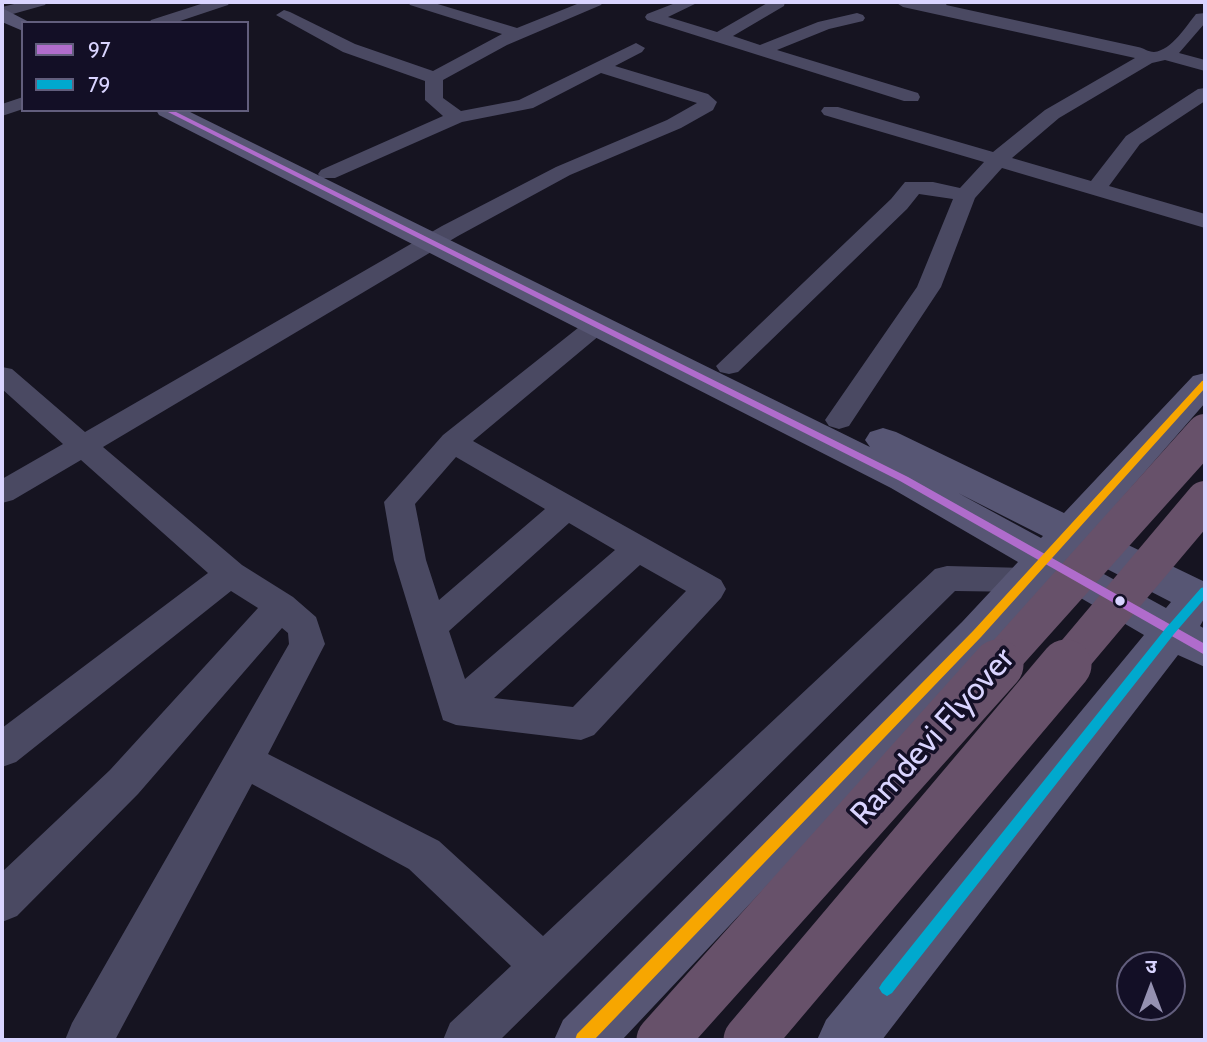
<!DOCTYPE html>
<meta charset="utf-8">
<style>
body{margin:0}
#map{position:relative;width:1207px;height:1042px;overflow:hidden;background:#161421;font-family:Cabin,"Noto Sans Devanagari",sans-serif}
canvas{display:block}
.frame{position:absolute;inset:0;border:4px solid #d9d4ff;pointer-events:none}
.legend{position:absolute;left:21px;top:21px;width:228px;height:91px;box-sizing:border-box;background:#130f26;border:2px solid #625e7d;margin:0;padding:9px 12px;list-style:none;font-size:21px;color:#d9d4ff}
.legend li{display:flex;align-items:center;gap:14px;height:35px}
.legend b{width:35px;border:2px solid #625e7d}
.north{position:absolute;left:1116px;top:951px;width:70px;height:70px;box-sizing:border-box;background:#130f26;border:2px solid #625e7d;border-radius:50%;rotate:0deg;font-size:19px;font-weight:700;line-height:28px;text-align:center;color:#d9d4ff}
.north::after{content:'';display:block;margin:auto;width:24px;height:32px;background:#9591b1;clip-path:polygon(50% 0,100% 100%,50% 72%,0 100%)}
</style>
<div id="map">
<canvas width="1207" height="1042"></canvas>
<div class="frame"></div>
<ul class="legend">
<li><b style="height:9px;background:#b06ccc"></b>97</li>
<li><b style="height:9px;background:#00a9ce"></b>79</li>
</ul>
<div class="north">उ</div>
</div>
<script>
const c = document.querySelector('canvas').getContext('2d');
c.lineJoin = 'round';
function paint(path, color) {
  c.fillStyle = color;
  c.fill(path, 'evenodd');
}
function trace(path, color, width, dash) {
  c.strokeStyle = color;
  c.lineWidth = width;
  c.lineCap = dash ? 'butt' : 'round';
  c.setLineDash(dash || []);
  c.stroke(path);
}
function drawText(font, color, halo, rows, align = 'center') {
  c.font = font + ' Cabin,sans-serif';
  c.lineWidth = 7;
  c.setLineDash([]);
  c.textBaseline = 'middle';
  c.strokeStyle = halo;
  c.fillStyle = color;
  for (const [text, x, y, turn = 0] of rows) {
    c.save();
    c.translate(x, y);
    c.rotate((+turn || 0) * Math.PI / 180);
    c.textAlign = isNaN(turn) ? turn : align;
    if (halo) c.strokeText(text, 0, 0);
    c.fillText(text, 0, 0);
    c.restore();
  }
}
paint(new Path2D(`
 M22,2H47L45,5L2,17V7Z
 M207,2H230L228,5L174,23H149L151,20Z
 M408,2H431L517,28L582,2H603L601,5L507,45L443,80V98L461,111L519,100L636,43L645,48L642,52L615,66L708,94L717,102L713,110L681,128L570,175L458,236L103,447L242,565L293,597L316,617L325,644L268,754L439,841L543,936L935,569L947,566L1026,568L1038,571L1043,580L1038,589L1026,592L955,591L500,1040H443L450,1023L511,966L409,869L252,784L115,1040H65L72,1023L289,644L288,633L282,628L138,794L17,916L2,922V872L110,770L258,608L231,591L16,762L2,767V728L208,573L81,460L13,500L2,503V479L63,444L2,389V367L12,369L85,432L442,226L556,167L667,120L697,103L601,73L533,108L462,122L335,178H321L318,174L321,170L443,116L425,100V81L343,52L276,15L284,10L290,12L355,44L433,71L502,34L410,5Z
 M678,2H699L668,17L717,32L769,2H785L784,6L733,36L760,45L818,22L857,13L863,15L865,18L863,21L829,29L777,50L918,93L920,97L918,101H904L647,20L645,17L647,14Z
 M895,2H948L946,5L1138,47C1144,48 1148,52 1154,52C1172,50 1186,26 1196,14L1205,13V23L1179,53L1205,60V71L1165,60L1152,63L1059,118L1012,158L1091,181L1126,136L1198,89L1205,88V101L1140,144L1109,186L1205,214V228L1002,168L975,198L941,287L849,426L839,429L829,426L825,420L917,287L953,199L919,194L907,209L738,372L729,374L720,372L716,366L891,199L905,182H933L960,188L984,162L824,115L821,111L824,107H838L993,152L1045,110L1135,58L903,7Z
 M23,97V109L2,116V104Z
 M597,317L606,320L610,325L606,330L473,441L721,580L726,589L721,598L594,735L581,740L456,725L443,720L394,560L384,502L443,435L588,320ZM456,457L545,509L439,600L426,560L415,504ZM569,523L615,550L465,679L449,631ZM640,565L686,591L573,707L494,698Z`), '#4a4962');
paint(new Path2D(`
 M2,8L31,23H23V31L2,22Z
 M156,110H186L870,447L865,440L870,432L883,428L896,432L1064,513L1193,376L1205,373V403L1095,529L1205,582V617L1200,626L1205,629V667L1178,655L882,1040H817L826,1020L1144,635L1050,580L992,646L622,1040H554L563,1020L962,622L1018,562L891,488L159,115ZM958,493L1043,536L1041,538ZM1074,552L1171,602L1166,608L1071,556Z`), '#575674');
trace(new Path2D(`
 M996,666L1205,433
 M1065,666L1205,500`), '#67516a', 38);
trace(new Path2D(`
 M662,1040L998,665
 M749,1040L1066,665`), '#67516a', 51);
paint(new Path2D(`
 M164,110H172L908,477L1205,644V655L900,481Z`), '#b06ccc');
paint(new Path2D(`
 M1205,587V598L1174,634L892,993L887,996L882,993L879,988L882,983L1166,628L1201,588Z`), '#00a9ce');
paint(new Path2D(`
 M1205,380V388L981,637L594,1040H575L577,1034L973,631L1202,381Z`), '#f7a600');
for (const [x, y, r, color] of [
 [1120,601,6,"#d9d4ff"]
]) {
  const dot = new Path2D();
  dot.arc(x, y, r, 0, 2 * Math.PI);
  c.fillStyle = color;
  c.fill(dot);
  trace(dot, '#130f26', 2.5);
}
drawText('32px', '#d9d4ff', '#130f26', [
 ["Ramdevi Flyover",933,737,-48]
]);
</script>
